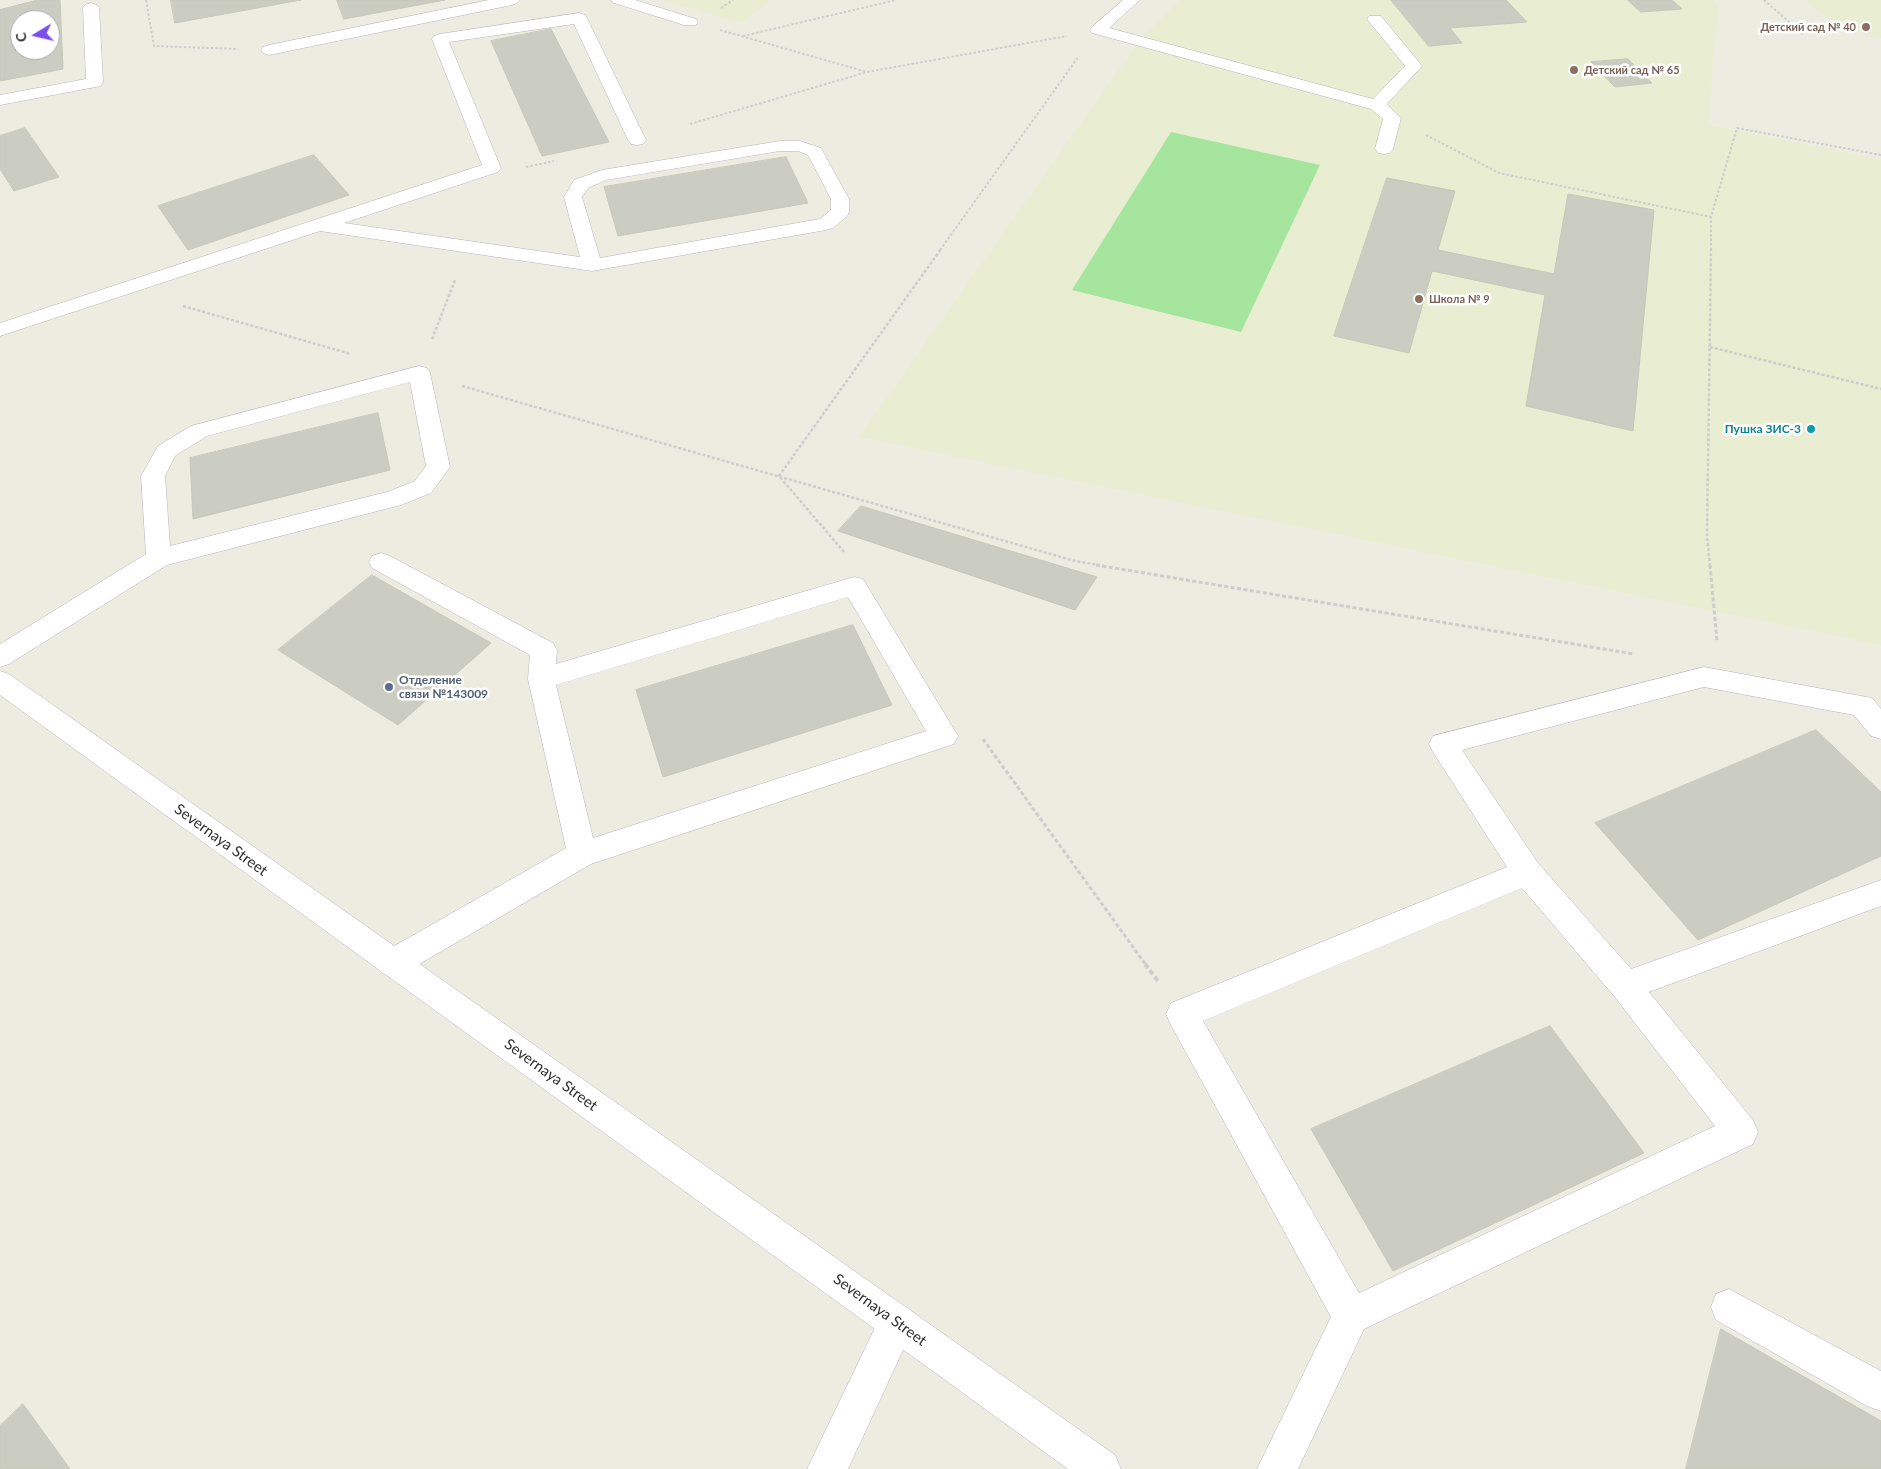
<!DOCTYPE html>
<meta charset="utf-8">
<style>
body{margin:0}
#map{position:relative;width:1881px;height:1469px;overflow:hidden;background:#ecede0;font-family:Lato,sans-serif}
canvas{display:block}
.north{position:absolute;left:10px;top:10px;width:50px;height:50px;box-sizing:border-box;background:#fff;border:1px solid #ababab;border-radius:50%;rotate:261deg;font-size:14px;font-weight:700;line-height:20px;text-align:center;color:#2d2d2d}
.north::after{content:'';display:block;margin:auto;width:18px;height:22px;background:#7a4ded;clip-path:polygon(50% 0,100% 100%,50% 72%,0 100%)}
</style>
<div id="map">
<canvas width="1881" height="1469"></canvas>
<div class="north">С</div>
</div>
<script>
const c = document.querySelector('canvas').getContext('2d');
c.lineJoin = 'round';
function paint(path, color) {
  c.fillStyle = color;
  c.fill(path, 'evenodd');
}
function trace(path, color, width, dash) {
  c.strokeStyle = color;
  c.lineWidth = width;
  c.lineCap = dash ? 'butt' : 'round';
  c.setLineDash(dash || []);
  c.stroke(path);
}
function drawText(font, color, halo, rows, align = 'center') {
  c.font = font + ' Lato,sans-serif';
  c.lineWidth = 5;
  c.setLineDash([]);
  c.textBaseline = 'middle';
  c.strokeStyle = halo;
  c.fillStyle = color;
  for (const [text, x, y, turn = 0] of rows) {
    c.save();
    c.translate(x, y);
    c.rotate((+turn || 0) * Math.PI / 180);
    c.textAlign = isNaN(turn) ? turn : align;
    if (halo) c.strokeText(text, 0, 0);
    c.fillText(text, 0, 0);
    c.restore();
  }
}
paint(new Path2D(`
 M662,0H771L741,23Z
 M1180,0H1712L1718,5L1708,125L1881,160V645L859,437L1139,41Z
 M1805,0H1881V39L1823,15Z`), '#e9edd1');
paint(new Path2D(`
 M1171,132L1320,165L1241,332L1072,290Z`), '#a6e59e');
const building = new Path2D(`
 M38,0H60L63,69L0,81V10ZM20,20H50V50H20Z
 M171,0H301L175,23Z
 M337,0H445L344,19Z
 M1391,0H1506L1527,22L1450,28L1462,43L1429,46Z
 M1628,0H1672L1682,9L1641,12Z
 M551,29L609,142L542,156L491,41Z
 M1628,59L1652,83L1615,87L1591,62Z
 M25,128L59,177L14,191L0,169V136Z
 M314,155L349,195L188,250L158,206Z
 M786,157L808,203L618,236L604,187Z
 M1387,178L1455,191L1438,250L1554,274L1568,194L1654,210L1633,431L1526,406L1545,295L1432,271L1409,353L1334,336Z
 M378,413L390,470L193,519L190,458Z
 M861,506L1097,577L1075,610L838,531Z
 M372,575L491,643L398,725L278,650Z
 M853,625L892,705L663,777L636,690Z
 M1816,730L1881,792V856L1698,940L1595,823Z
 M1550,1026L1644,1153L1393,1271L1311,1129Z
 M1721,1329L1881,1421V1469H1686Z
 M23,1404L70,1469H0V1426Z`);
paint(building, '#cbccc2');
trace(building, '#c7c8ba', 1);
const lane = new Path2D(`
 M489,0H520L517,3L512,5L269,55L263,53L261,50L263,47L269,45Z
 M611,0H635L696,19L698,22L696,25H684L614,3Z
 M1123,0H1140L1109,28L1373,99L1405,66L1367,19L1369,16H1381L1422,66L1387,104L1401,118L1393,149L1390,153L1384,154L1378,153L1375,149L1383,119L1371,109L1092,33L1090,30L1092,27Z
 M91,3L97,5L99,8L103,82L101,86L0,105V95L86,79L83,8L85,5Z
 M579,13L585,15L587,18L646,140L643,144L637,145L631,144L628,140L574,24L449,42L501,168L498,172L344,223L580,257L564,197L574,180L602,170L780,141H800L821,148L849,199V212L847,216L833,228L826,230L592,271L320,231L0,336V323L482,165L432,39L434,36L440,34ZM780,151H798L808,155L831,199V210L820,219L600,258L582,197L588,188L606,180Z
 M419,366L427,368L430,373L450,467L431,493L401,505L167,565L9,664L0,667V644L146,554L141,476L158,446L191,426ZM410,382L426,466L415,481L387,492L170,546L165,476L175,456L207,436Z
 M381,553L390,556L553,643L557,650L556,664L854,577L863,579L958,736L954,744L591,864L404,973L393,977L382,973L377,963L382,953L566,848L528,679L530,655L372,568L369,562L372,556ZM848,597L926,731L593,838L556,685Z
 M1704,667L1872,698L1881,709V739L1871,736L1854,715L1704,687L1462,750L1538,863L1631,969L1881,880V906L1649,992L1753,1120L1758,1132L1753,1144L1364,1329L1298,1469H1257L1331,1317L1171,1025L1166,1014L1171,1003L1507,867L1433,752L1429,744L1433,736ZM1522,888L1614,996L1715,1126L1359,1293L1203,1021Z
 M1729,1289L1881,1371V1411L1867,1406L1716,1320L1711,1307L1716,1294Z`);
const street = new Path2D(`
 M897,1303L910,1309L916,1322L848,1469H807L884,1309Z`);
const secondary = new Path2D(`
 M0,671L9,674L1115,1455L1121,1469H1068L0,695Z`);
trace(lane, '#b7b3bf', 1);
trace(street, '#b7b3bf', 1);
trace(secondary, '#b7b3bf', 1);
trace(new Path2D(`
 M146,0L154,46L238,49
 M1764,0L1804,35
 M721,8L733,0
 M720,30L867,72L1067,36
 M743,36L896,0
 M690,124L867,72
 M1426,135L1499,173L1711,217L1737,128L1881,155
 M526,167L554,161
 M940,250L1079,56
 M1711,250V217`), '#cdcdcd', 2, [2.5, 2]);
trace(new Path2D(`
 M183,306L351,354
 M432,339L455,280
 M1710,347L1881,389
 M462,386L1075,561L1104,566
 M844,552L779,476L941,249
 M1710,566L1707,536L1711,249`), '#cdcdcd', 2.5, [3, 2]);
trace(new Path2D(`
 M1096,565L1634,654
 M1710,565L1717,641
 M983,739L1146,965`), '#cdcdcd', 3, [4, 2.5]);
trace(new Path2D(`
 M1145,964L1158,981`), '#cdcdcd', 4, [5, 3]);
paint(lane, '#fff');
paint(street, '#fff');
paint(secondary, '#fff');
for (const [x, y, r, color] of [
 [1866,27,5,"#8d6e63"],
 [1574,70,5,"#8d6e63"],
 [1419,299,5,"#8d6e63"],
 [1811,429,5,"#0f9aa8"],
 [389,687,5,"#5c6f8a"]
]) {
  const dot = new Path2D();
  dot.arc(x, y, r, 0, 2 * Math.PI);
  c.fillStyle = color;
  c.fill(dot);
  trace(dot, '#fff', 2);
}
drawText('bold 11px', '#785e54', '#fff', [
 ["Детский сад № 40",1856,27,"right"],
 ["Детский сад № 65",1584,70],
 ["Школа № 9",1429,299]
], 'left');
drawText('bold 12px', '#0d838f', '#fff', [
 ["Пушка ЗИС-3",1801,429]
], 'right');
drawText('bold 12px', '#4e5e75', '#fff', [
 ["Отделение",399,680],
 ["связи №143009",399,694]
], 'left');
drawText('15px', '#2d2d2d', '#fff', [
 ["Severnaya Street",221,840,36],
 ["Severnaya Street",551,1075,36],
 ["Severnaya Street",880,1310,36]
]);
</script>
